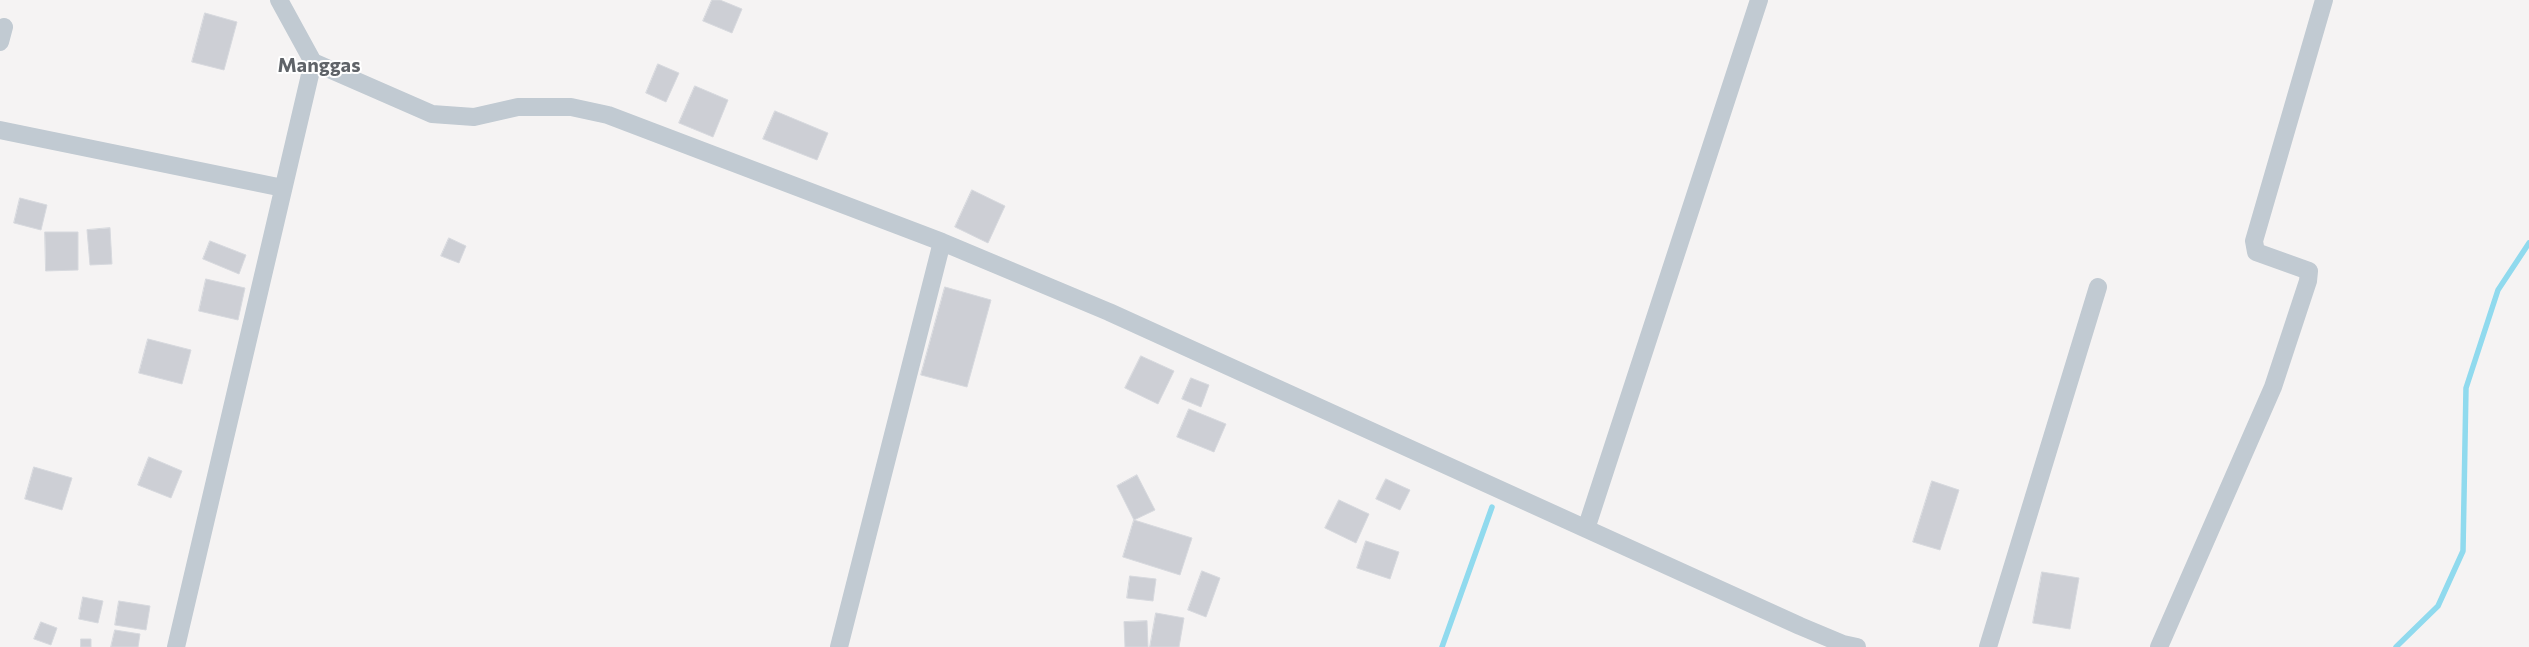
<!DOCTYPE html>
<style>
body{margin:0}
canvas{display:block;background:#f5f3f3}
</style>
<canvas width="2529" height="647"></canvas>
<script>
const c = document.querySelector('canvas').getContext('2d');
c.lineJoin = 'round';
function trace(path, color, width, dash) {
  c.strokeStyle = color;
  c.lineWidth = width;
  c.lineCap = dash ? 'butt' : 'round';
  c.setLineDash(dash || []);
  c.stroke(path);
}
function paint(path, color) {
  c.fillStyle = color;
  c.fill(path, 'evenodd');
}
function drawText(font, color, halo, rows, align = 'center') {
  c.font = font + ' Commissioner,sans-serif';
  c.lineWidth = 4;
  c.setLineDash([]);
  c.textBaseline = 'middle';
  c.strokeStyle = halo;
  c.fillStyle = color;
  for (const [text, x, y, turn = 0] of rows) {
    c.save();
    c.translate(x, y);
    c.rotate((+turn || 0) * Math.PI / 180);
    c.textAlign = isNaN(turn) ? turn : align;
    if (halo) c.strokeText(text, 0, 0);
    c.fillText(text, 0, 0);
    c.restore();
  }
}
trace(new Path2D(`
 M1442,647L1492,507
 M2396,647L2438,606L2463,551L2466,388L2498,290L2529,243`), '#90daee', 5.5);
const building = new Path2D(`
 M712,0H720L742,9L732,33L703,21Z
 M205,13L237,22L224,70L192,62Z
 M658,64L679,73L666,102L646,93Z
 M695,86L728,100L713,137L679,123Z
 M775,111L828,133L817,160L763,139Z
 M972,190L1005,206L988,243L955,227Z
 M20,198L47,205L41,230L14,223Z
 M110,228L112,264L90,265L87,230Z
 M45,232H78V270L46,271Z
 M449,238L466,246L459,263L441,256Z
 M210,241L246,255L239,274L203,259Z
 M206,279L245,288L238,320L199,311Z
 M945,287L991,300L967,387L921,375Z
 M148,339L191,350L182,384L139,373Z
 M1141,356L1174,371L1158,404L1125,388Z
 M1191,378L1209,385L1201,407L1182,399Z
 M1189,409L1226,424L1214,452L1177,437Z
 M149,457L182,471L171,498L138,485Z
 M34,467L72,478L62,510L25,499Z
 M1137,475L1155,510L1134,520L1117,486Z
 M1386,479L1410,490L1400,510L1376,499Z
 M1932,481L1959,490L1940,550L1913,542Z
 M1339,500L1369,514L1356,543L1325,528Z
 M1134,520L1192,538L1180,575L1123,557Z
 M1366,541L1399,552L1390,579L1357,568Z
 M1202,571L1220,578L1206,617L1188,610Z
 M2042,572L2079,578L2070,629L2033,623Z
 M1130,576L1156,579L1153,601L1127,598Z
 M83,597L103,601L98,623L79,619Z
 M119,601L150,606L146,630L115,625Z
 M1156,613L1184,618L1179,647H1150Z
 M1147,621L1148,647H1125L1124,622Z
 M41,622L57,628L51,645L34,639Z
 M115,630L140,634L138,647H111Z
 M81,639H91V647H81Z`);
paint(building, '#cdcfd5');
trace(building, '#d7d9de', 1);
trace(new Path2D(`
 M279,0L313,62L432,114L474,117L518,107H571L608,115L942,242L1109,312L1800,626L1843,644L1857,647
 M0,42L4,27
 M0,130L283,188
 M1586,529L1759,0
 M176,647L313,62
 M839,647L942,242
 M1988,647L2098,287
 M2159,647L2273,387L2308,281L2309,271L2256,252L2254,241L2324,0`), '#c1cad2', 18);
drawText('bold 20px', '#5f6368', '#fff', [
 ["Manggas",319,65]
]);
</script>
